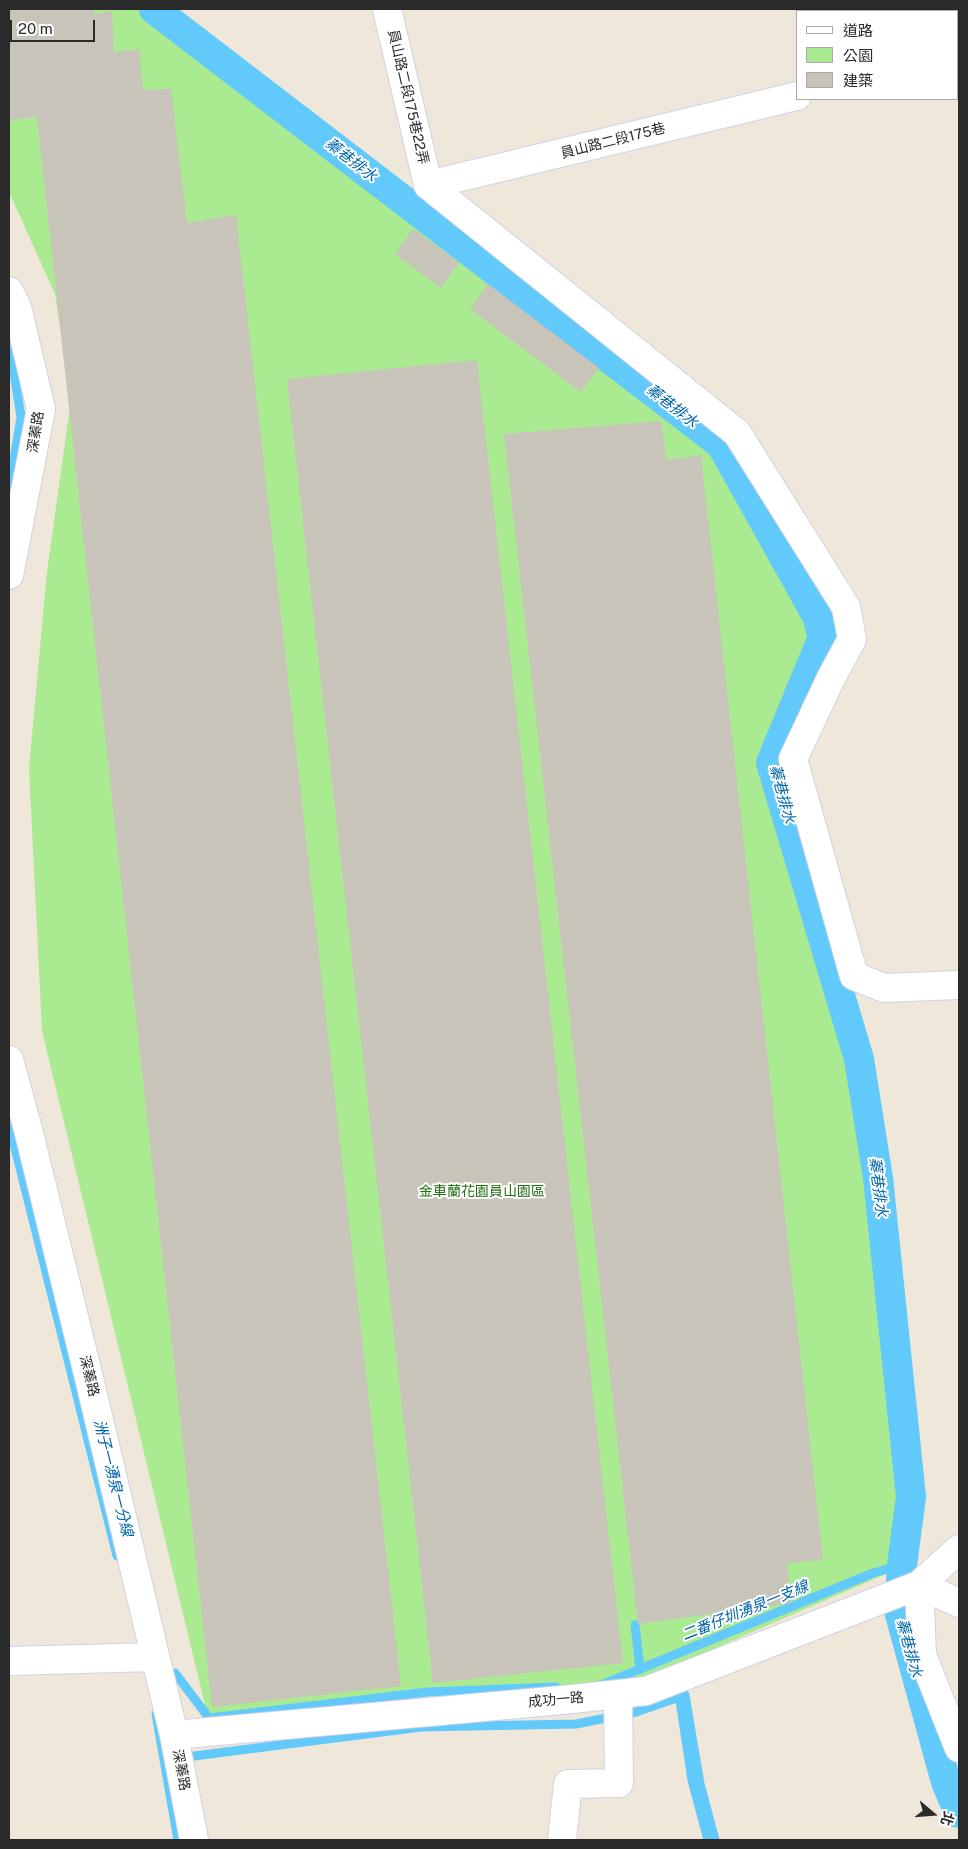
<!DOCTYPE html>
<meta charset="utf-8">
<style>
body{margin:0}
#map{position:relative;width:968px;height:1849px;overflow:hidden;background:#eee7da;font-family:"Public Sans","Noto Sans TC",sans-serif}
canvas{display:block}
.frame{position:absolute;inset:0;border:10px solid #2a2a2a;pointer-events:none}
.legend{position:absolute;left:796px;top:10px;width:162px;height:90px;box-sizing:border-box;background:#fff;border:1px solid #aaa;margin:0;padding:6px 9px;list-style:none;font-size:15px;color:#2a2a2a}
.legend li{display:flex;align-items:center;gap:10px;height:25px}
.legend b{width:25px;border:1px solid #aaa}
.north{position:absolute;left:908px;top:1789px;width:50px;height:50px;-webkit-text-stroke:4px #fff;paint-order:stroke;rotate:108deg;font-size:14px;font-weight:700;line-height:20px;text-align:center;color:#2a2a2a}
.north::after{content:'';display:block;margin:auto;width:18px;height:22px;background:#2a2a2a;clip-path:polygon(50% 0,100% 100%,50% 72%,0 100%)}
.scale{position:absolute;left:10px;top:20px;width:85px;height:22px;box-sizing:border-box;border:2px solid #2a2a2a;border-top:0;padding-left:6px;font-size:15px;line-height:18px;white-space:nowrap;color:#2a2a2a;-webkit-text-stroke:4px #fff;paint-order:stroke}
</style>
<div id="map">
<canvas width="968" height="1849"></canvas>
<div class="frame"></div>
<ul class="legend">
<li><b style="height:6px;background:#fff"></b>道路</li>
<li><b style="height:14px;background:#aaea91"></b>公園</li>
<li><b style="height:14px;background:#c9c4ba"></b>建築</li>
</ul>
<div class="north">北</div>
<div class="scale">20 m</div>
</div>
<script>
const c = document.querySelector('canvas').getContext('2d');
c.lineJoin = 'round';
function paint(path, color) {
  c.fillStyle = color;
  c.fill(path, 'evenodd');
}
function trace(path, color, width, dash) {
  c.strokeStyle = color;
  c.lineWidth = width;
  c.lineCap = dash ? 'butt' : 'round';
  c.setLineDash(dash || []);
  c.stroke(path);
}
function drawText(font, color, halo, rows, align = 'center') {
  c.font = font + ' "Public Sans","Noto Sans TC",sans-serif';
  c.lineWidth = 4;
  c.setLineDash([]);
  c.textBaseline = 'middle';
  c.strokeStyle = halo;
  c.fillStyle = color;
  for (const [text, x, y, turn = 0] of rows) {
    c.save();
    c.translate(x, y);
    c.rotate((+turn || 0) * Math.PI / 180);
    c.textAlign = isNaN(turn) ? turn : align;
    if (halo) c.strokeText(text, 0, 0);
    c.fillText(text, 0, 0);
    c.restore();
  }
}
paint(new Path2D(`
 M9,9H139L409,209L716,452L814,635L763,750L867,1122L910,1489L888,1573L630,1685L441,1689L208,1717L42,1031L29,768L47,572L71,399L55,294L9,192Z`), '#aaea91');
trace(new Path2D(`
 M9,341L21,417L9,490
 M9,1124L117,1556
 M635,1625L640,1669L873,1573L902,1565
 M175,1673L209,1718L428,1692L556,1687
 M599,1686L640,1669
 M679,1694L692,1780L708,1840
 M156,1714L178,1840
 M194,1756L421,1727L576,1724L636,1712L685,1695L700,1784L715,1840`), '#62cafb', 9);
trace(new Path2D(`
 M154,9L721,444L817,616L823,637L771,763L859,1059L878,1178L911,1497L902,1565L899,1611L946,1782L959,1813`), '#62cafb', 30);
paint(new Path2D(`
 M9,9H94V14L112,11L114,52L139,49L143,90L171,89L187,223L236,215L401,1686L212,1707L37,117L9,120Z
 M413,229L459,262L441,288L395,254Z
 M488,284L599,368L581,392L470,309Z
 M477,360L623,1663L433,1683L287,379Z
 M661,421L667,460L701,455L823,1560L787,1563L791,1603L638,1624L504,434Z`), '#c9c4ba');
const minor = new Path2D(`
 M387,9L428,185
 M957,58L959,57
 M428,185L737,433L846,607L852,639L831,678L793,759L854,976L884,988L959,985
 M428,185L797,96
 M9,291L17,307L41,409L9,575
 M9,1060L28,1129L89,1378L174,1735L194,1840
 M959,1603L919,1585L922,1655L959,1748
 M9,1661L155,1657
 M174,1735L573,1699L646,1691L919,1585L959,1549
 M562,1840L568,1784L619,1783L618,1694`);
trace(minor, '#d0d2e5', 30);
trace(minor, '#fff', 28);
drawText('14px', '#2a2a2a', '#fff', [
 ["員山路二段175巷22弄",408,97,77],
 ["員山路二段175巷",613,141,-14],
 ["深蓁路",36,432,-81],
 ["深蓁路",89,1376,76],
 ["成功一路",556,1700,-5],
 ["深蓁路",181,1770,79]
]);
drawText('14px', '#206f12', '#fff', [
 ["金車蘭花園員山園區",482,1192]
]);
drawText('italic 15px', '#0065a8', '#fff', [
 ["蓁巷排水",351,160,38],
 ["蓁巷排水",672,406,38],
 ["蓁巷排水",782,794,75],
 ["蓁巷排水",878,1187,83],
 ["洲子一湧泉一分線",113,1478,76],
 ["二番仔圳湧泉一支線",745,1611,-22],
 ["蓁巷排水",909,1648,75]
]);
</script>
